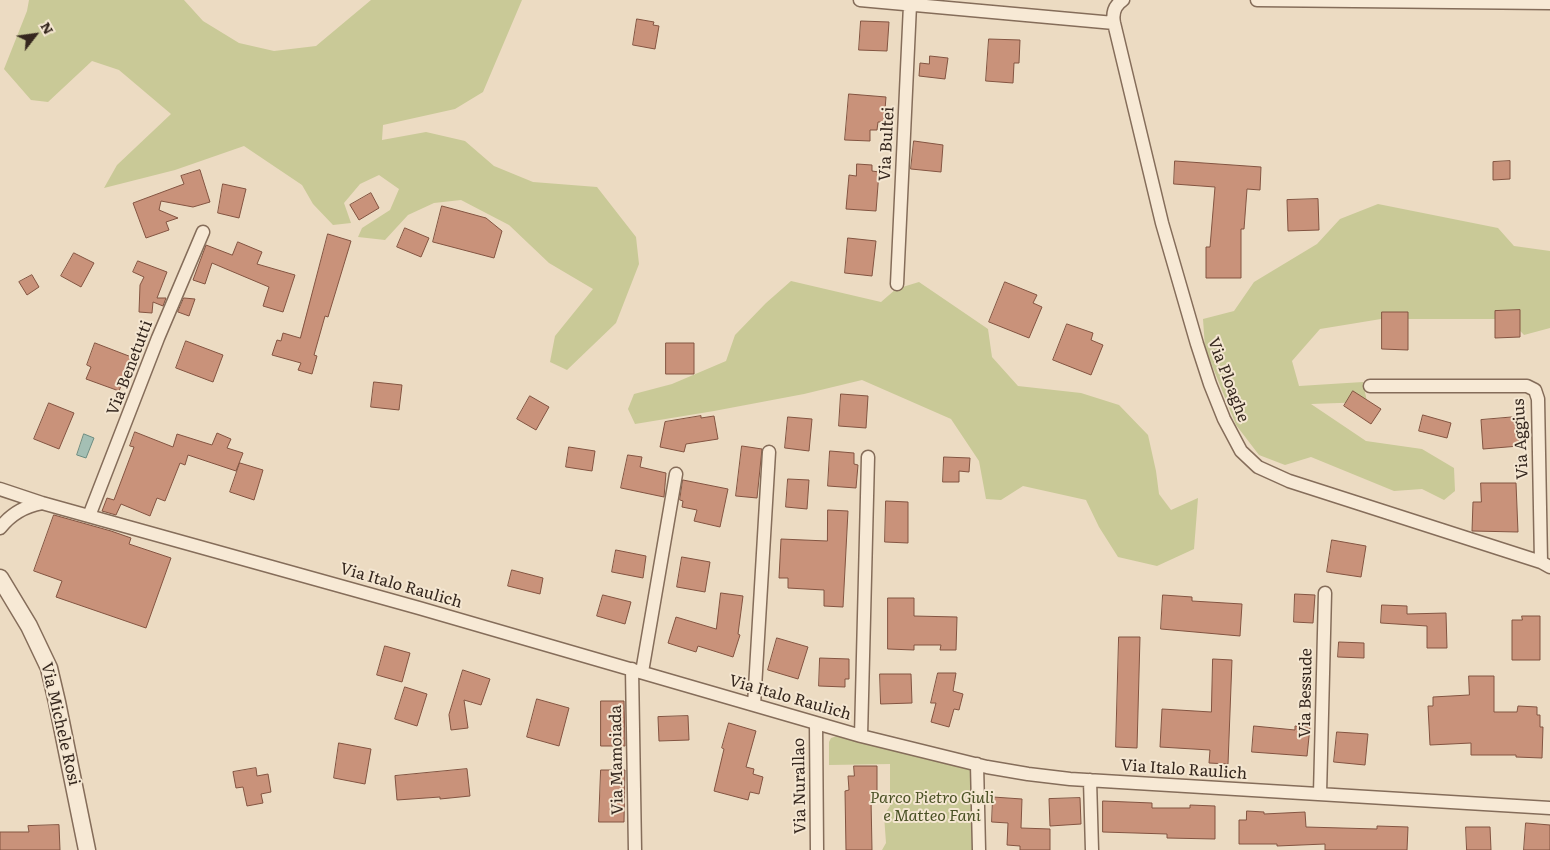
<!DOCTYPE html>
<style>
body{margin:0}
#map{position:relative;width:1550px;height:850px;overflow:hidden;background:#ecdbc2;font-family:Literata,serif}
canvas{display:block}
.north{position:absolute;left:10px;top:10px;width:50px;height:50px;-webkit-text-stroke:4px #f4e6d1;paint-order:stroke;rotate:60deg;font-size:14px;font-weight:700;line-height:20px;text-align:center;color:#35271e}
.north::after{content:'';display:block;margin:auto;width:18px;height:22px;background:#35271e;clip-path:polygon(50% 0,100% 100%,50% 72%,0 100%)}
</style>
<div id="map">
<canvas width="1550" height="850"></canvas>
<div class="north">N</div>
</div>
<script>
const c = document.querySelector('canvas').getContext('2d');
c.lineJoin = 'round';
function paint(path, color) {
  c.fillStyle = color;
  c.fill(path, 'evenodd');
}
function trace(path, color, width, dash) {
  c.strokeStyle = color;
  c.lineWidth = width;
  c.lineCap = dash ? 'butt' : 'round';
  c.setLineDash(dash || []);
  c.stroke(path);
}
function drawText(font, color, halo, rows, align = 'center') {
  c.font = font + ' Literata,serif';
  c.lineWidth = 4;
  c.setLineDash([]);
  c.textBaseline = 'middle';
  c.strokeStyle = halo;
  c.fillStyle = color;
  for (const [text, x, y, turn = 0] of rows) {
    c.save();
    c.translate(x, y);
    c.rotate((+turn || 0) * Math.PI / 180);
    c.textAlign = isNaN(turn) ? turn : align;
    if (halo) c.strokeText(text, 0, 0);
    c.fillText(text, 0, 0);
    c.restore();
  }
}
paint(new Path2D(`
 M29,0H184L203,21L239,43L274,51L316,46L371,0H522L483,92L455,109L383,125L382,140L426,132L465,141L494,166L533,182L597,187L636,237L639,264L616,323L567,370L550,362L555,336L593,289L549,263L509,225L461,200L434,203L408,215L385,240L358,237L362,228L390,210L399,189L379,175L360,184L344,203L351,223L333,225L313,204L302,185L244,146L175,170L104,188L117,165L171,114L119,70L92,61L48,102L31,100L4,69L27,11Z
 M1378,204L1498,228L1514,246L1550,251V328L1524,335L1509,319H1381L1320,329L1292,361L1299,386L1363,382L1367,402L1311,404L1366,441L1422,449L1454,468L1455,491L1444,500L1422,489L1394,491L1311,457L1285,465L1259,455L1236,425L1205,348L1203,319L1234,311L1254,282L1317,244L1340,219Z
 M791,281L881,302L896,289L919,282L988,329L992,357L1018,386L1081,393L1119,405L1148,435L1156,471L1159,494L1171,510L1198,498L1194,549L1157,566L1118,557L1099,527L1086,500L1023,486L1001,500L986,499L979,461L951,419L862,380L804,394L714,411L635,424L628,409L634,394L672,384L726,361L735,335L766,303Z
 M837,736L973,770L975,850H882L886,843L884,815L890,806V764L829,765V742L831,738Z`), '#c9c997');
const water = new Path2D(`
 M84,434L94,438L86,458L77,455Z`);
paint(water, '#a4bfb4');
trace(water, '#6c8c81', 1);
const building = new Path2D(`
 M637,19L654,22L653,25L659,26L655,49L633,45Z
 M861,21L889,22L887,51L859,50Z
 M989,39L1020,40L1019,63H1014L1013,83L986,81Z
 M930,56L948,58L945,79L919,76L920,63L929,64Z
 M849,94L886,97L884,122H878L877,130H870V141L845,140Z
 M914,141L943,145L941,172L911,169Z
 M1175,161L1261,167L1260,190L1247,189L1244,229H1241V278H1206V247H1210L1215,187L1174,184Z
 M1510,161V179L1493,180V162Z
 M857,164L872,165V171L879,172L876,211L846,209L849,175L856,176Z
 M200,170L210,202L193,207L161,201L159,210L178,218L166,222L169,230L146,238L133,203L184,184L181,176Z
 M223,184L246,189L239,218L218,213Z
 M371,193L379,208L359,220L350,205Z
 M1318,199L1319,230L1288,231L1287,200Z
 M442,206L486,218L502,231L494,258L433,242Z
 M405,228L429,238L421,257L397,247Z
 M328,234L351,241L328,317L325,316L314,355L317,356L312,374L298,370L301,363L272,355L277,340L281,341L283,333L300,338Z
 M848,238L876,241L872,276L845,273Z
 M238,242L262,252L257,264L295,275L283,312L263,306L269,287L212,263L205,284L193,280L206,245L232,255Z
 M74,253L94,263L81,287L61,276Z
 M138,261L167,272L157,298H166L163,306L153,302L152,313L139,312L140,285L144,277L133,272Z
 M32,275L39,287L27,295L19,282Z
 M1005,282L1037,295L1033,303L1042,307L1029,338L989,322Z
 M184,298L195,299L189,316L178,312Z
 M1520,310V337L1495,338V311Z
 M1382,312H1408V350L1382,349Z
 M1067,324L1093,333L1091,340L1103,345L1091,375L1053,360Z
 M186,341L223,355L213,382L176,368Z
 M95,343L134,358L126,379L124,378L119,391L86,379L91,367L87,365Z
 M666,343H694V374H666Z
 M374,382L402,385L399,410L371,407Z
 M1353,391L1381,409L1371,424L1344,406Z
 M841,394L868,396L866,428L839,426Z
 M530,396L549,407L536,430L517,419Z
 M49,403L74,413L59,449L34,439Z
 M1423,415L1451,423L1447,438L1419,431Z
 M701,416V418L714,416L718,439L686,444L684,452L660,447L665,422Z
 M788,417L812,419L809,451L785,448Z
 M1516,417L1519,446L1483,449L1481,420Z
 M135,432L173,447L177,434L212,445L217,433L231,439L227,448L243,453L236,471L188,455L185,465L180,463L165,501L157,498L150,516L121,504L116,515L102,511L107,498L114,500L134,447L130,446Z
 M742,446L762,449L757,498L736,496Z
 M569,447L595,451L592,471L566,467Z
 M830,451L854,453V464L858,465L856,488L828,486Z
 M628,455L642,457L640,467L666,473L664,497L621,488Z
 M944,457L970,458L969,472L959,471V482H943Z
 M240,463L263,470L254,500L230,492Z
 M788,479L809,480L807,509L786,507Z
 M683,480L728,489L720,527L694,521L697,510L682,507L683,501L680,500Z
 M1481,483H1516L1518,532L1472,531L1473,502H1481Z
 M886,501L908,502V543L885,542Z
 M828,510L848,511L843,607L824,606V590L788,588V578H779L781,539L827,541Z
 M54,515L111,531L131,538L129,544L171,558L146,628L56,597L62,581L34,571Z
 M1332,540L1366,546L1361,577L1327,572Z
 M616,550L646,556L643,578L612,572Z
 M682,557L710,562L705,592L677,587Z
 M512,570L543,578L540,594L508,586Z
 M721,593L743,596L738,634L740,635L733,657L698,646L696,652L668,643L676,617L716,629Z
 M1295,594L1315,595L1313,623L1294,622Z
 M603,595L631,602L625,624L597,616Z
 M1163,595L1192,597V601L1242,604L1240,636L1161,629Z
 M888,598H914V616L957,617L956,650H940L941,645H914V650L888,649Z
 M1382,605L1407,606V614L1446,613L1447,648H1427V626L1381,623Z
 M1522,616H1540V660H1512V620H1522Z
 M1119,637H1140L1137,748L1116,747Z
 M777,638L808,647L798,679L768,670Z
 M1339,642L1364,643V658L1338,657Z
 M385,646L410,653L402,682L377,675Z
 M820,658L849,659V679H845V687L819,686Z
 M1213,659L1232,660L1228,764L1209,763L1210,750L1160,747L1162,709L1211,712Z
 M463,670L490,679L481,705L464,700L468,728L451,730L449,715Z
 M938,673H956L953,691L963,694L959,710L954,709L949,727L931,722L936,703H931Z
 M880,674H911L912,703L881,704Z
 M1469,676H1494V712H1517L1518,706L1537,707V715H1540V727H1543L1542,758L1516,757V755H1471V743L1430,745L1428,706H1433V697L1469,695Z
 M405,687L427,694L417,726L395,719Z
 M537,699L569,708L559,746L527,737Z
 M601,701H624L625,746H601Z
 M688,716L689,740L659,741L658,717Z
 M729,723L756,731L746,767L754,769L753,774L763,777L759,794L750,792L748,800L714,791L724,749L722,748Z
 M1254,726L1295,730V726L1310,727L1307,756L1252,752Z
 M1337,732L1368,734L1365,765L1334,762Z
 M339,743L371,749L365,784L334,778Z
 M854,766H877V799H871L872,850H846L845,791L849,790L848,776H854Z
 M256,768L257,776L268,774L271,792L261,794L263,803L247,806L243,787L236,788L233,772Z
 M467,769L470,796L440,799V797L397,800L395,776Z
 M601,770H625L624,822H599Z
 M993,797L1022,799L1021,828L1050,829V850H1020V846L1007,845L1008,823L992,822Z
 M1080,798L1081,824L1050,826L1049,799Z
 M1103,801L1152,803V808H1190V805L1215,806V839L1167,838V834L1103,832Z
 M1247,811L1264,812V814L1305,812L1306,827L1377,829V826L1408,827L1407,850H1325V844L1277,846V844H1239V820H1246Z
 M1526,823L1550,825V850H1524Z
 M59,825L60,850H0V832H29L28,826Z
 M1466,827H1490L1491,850H1467Z`);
paint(building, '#c9927a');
trace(building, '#835441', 1);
const minor = new Path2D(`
 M860,0L1114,23
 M1123,0C1115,5 1112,13 1114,23L1162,223L1197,344L1210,384L1224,419L1241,451L1258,467L1289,481L1541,562L1550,567
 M1257,0L1550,3
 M897,284L910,5
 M1370,386H1527L1535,390L1538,399L1541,562
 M0,489L42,503L419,608L861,736L987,767L1028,774L1070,779L1550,808
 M89,516L158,338L203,232
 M0,528C11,514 25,506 42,503
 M632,669L635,850
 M642,672L676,474
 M754,705L769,452
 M816,723L817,850
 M861,736L868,457
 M977,764L979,850
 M1090,780L1092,850
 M1320,794L1325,593`);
const tertiary = new Path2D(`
 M0,578L29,626L49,668L57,702L87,850`);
trace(minor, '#856d5a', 15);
trace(tertiary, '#856d5a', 19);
trace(minor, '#f7e9d5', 12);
trace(tertiary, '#f7e9d5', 16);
drawText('16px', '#35271e', '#f4e6d1', [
 ["Via Bultei",887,144,-87],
 ["Via Benetutti",130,368,-69],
 ["Via Ploaghe",1228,380,69],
 ["Via Aggius",1521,439,-93],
 ["Via Italo Raulich",401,586,16],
 ["Via Bessude",1306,693,-89],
 ["Via Italo Raulich",790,698,16],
 ["Via Michele Rosi",60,724,77],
 ["Via Mamoiada",617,760,-91],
 ["Via Italo Raulich",1184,770,4],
 ["Via Nurallao",800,786,-91]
]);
drawText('italic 16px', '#4a5125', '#f4e6d1', [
 ["Parco Pietro Giuli",932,798],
 ["e Matteo Fani",932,816]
]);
</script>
